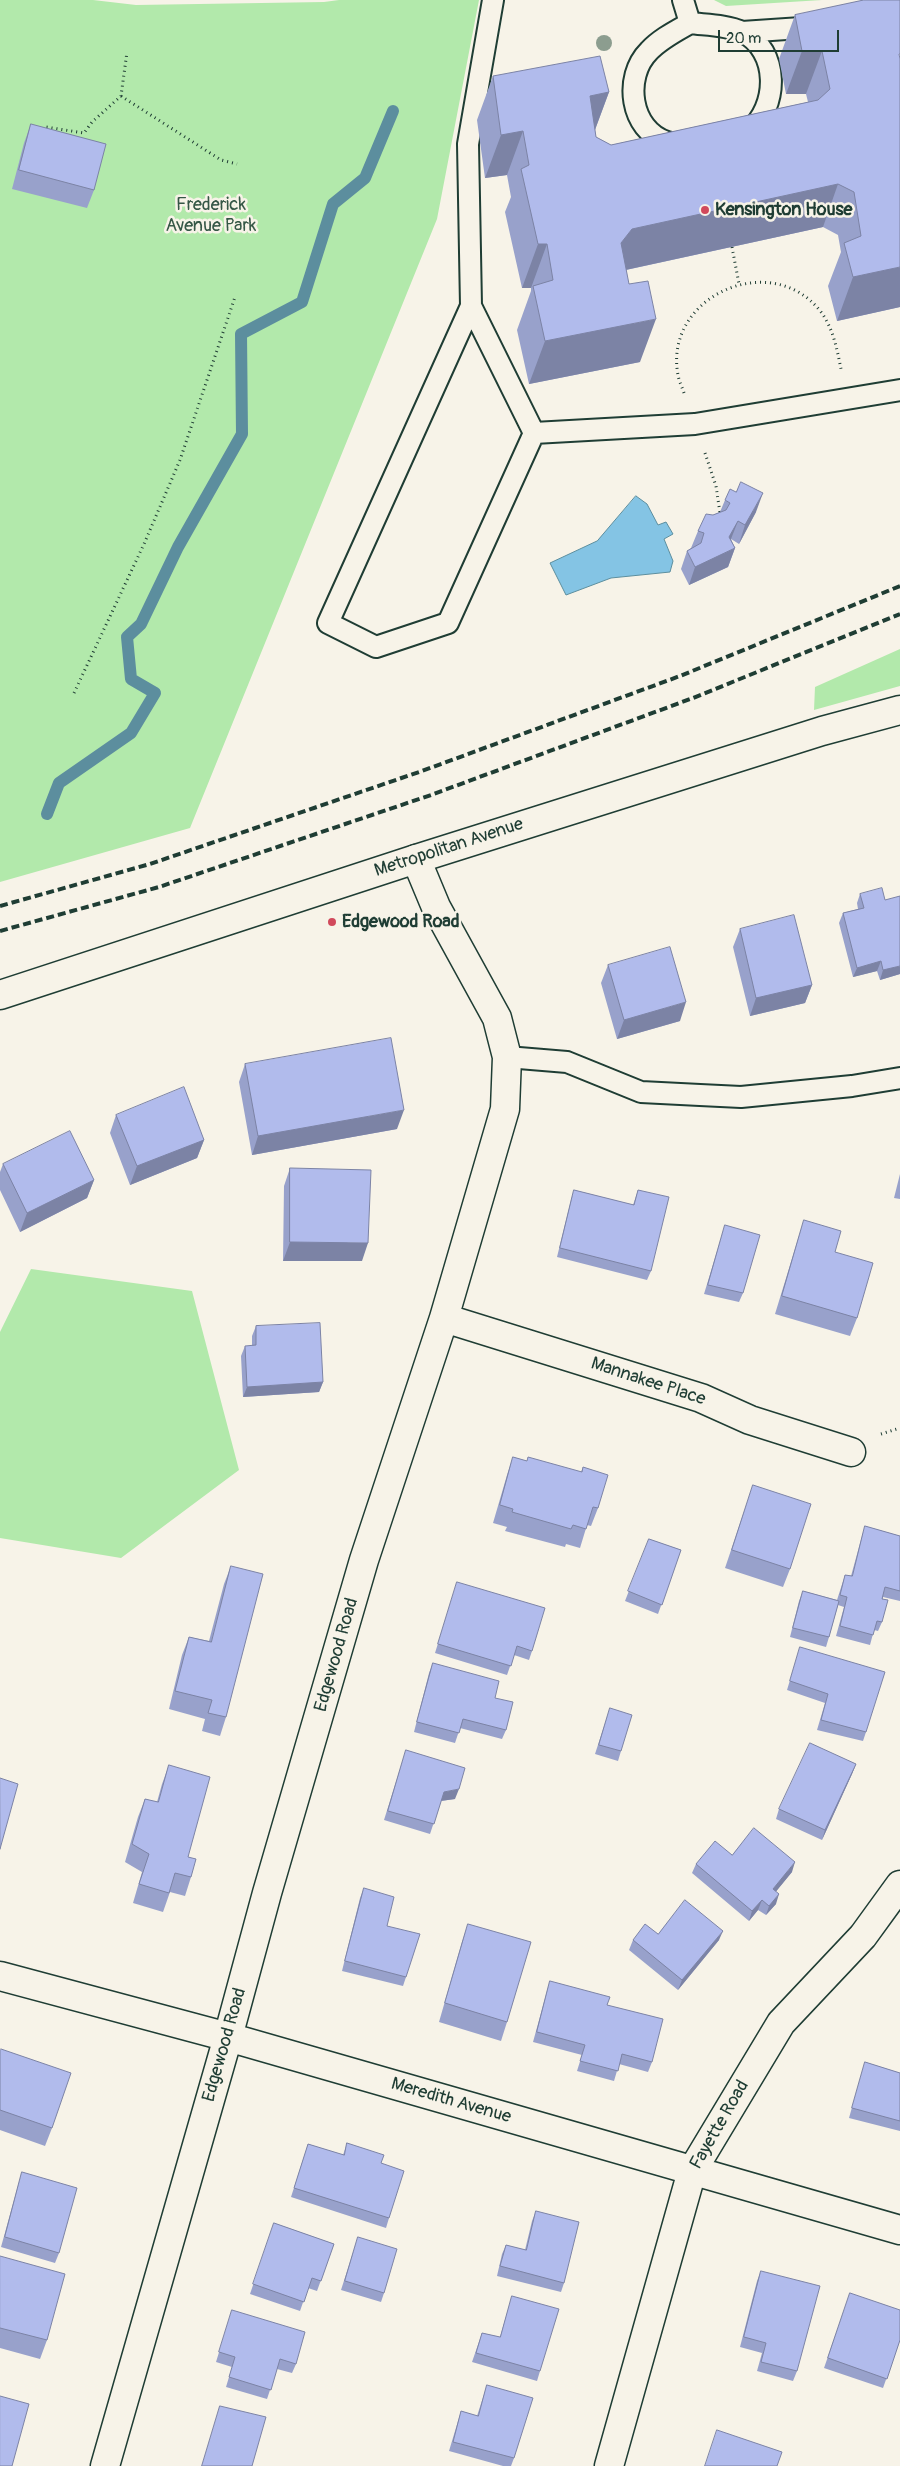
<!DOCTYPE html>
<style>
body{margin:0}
#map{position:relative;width:900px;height:2466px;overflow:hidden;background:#f7f3e8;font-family:Pangolin,sans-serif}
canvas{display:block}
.scale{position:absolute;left:718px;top:30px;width:121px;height:22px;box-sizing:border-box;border:2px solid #1f3d34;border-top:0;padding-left:6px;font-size:15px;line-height:18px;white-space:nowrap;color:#1f3d34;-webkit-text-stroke:4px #f7f3e8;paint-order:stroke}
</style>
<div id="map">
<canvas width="900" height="2466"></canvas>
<div class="scale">20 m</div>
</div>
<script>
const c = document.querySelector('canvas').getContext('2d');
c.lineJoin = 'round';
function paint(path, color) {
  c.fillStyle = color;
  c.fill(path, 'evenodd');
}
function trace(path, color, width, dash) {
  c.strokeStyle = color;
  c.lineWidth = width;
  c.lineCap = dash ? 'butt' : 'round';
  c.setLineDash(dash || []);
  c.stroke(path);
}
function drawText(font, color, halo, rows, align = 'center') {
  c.font = font + ' Pangolin,sans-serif';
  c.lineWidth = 5;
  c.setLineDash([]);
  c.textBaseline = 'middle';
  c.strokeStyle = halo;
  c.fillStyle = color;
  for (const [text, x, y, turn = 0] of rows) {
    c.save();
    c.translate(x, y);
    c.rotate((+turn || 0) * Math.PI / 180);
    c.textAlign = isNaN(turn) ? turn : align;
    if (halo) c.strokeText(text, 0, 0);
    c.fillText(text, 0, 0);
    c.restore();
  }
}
paint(new Path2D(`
 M0,0H93L136,5L324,2L339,0H479L437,219L190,828L0,882Z
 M714,0H822L726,6Z
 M900,649V686L814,710L815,687Z
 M31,1269L192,1291L239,1470L121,1558L0,1538V1332Z`), '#b2e9ab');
const water = new Path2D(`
 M636,496L647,504L658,525L666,522L673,534L664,539L673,561L670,572L611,578L566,595L550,563L597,541Z`);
paint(water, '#84c4e4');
trace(water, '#5c8e9e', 1);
trace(new Path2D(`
 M47,814L59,783L131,733L155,693L131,679L127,637L141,624L178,547L242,434L241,334L302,302L333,204L365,178L393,111`), '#5c8e9e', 12);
const service = new Path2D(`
 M493,0L468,144L471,306L534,433
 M683,0L690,23
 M690,23C706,25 727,25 742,32C780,50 779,107 748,132C728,147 690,149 667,142C630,130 623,77 649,51C660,39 676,31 690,23Z
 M742,32L816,27
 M471,306L328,623L376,647L448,623L534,433
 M534,433L695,424L900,390
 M507,1057L567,1062L641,1092L700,1095L741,1097L852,1086L900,1078`);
const minor = new Path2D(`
 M444,1318L701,1398L750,1420L851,1452
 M0,1976L228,2037L900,2230
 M105,2466L228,2037L267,1893L364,1560L444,1318L505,1109L507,1057L497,1018L436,907L416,859
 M609,2466L692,2171L781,2023L863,1936L900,1885`);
const secondary = new Path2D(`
 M0,995L416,859L822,731L900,710`);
trace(service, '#1f3d34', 24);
trace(minor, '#1f3d34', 31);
trace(secondary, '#1f3d34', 31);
trace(new Path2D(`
 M121,96L221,160L237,164
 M42,129L46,127L84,133L92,122L121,96L127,52
 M732,247L739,284
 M684,393C682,387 679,381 678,375C663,296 772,248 821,312C833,328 837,349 841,369
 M705,453L716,486L720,513
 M74,693L144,544L180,460L235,297
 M881,1434L900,1428`), '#1f3d34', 3, [1, 4]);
trace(service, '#f7f3e8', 20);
trace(minor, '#f7f3e8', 28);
trace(secondary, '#f7f3e8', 28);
trace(new Path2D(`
 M0,906L150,864L422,771L680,676L900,586
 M0,931L159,887L431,795L693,698L900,614`), '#1f3d34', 4, [8, 4]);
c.fillStyle = '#8c9d8f';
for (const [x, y] of [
 [604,43]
]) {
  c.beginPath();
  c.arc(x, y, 8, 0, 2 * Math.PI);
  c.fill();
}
paint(new Path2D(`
 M864,0L900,307L837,321L828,286L841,252L838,235L823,227L626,270L640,362L529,384L517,330L531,291V288H522L505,212L511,197L507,175L485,178L477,120L493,76L609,92L595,130L596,137L611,145L808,102L806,94H786L779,59L795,15Z
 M31,124L94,190L87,208L12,189L24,143Z
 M725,500L756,512L739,544L731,539L735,548L728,567L689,585L681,569L687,551L691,548L698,531L713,515L720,512Z
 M860,894L900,974L880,980L877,971L853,977L839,923L843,913L858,909L857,903Z
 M740,929L812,985L805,1003L750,1016L733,947Z
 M608,965L680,1021L617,1039L601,983Z
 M245,1064L397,1129L252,1155L239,1082Z
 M116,1115L204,1140L197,1158L130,1185L110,1133Z
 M3,1164L94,1180L87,1198L20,1232L0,1190V1172Z
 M290,1168L362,1261H283L284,1186Z
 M900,1174V1199L894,1198Z
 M574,1190L633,1205L638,1190L651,1271L647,1280L557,1257L571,1200Z
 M804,1220L835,1252L857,1318L850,1336L775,1314L798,1239Z
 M725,1225L743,1293L739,1302L704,1294Z
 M256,1326L323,1382L319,1392L243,1397L241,1356L245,1346H252V1336Z
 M513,1457L527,1461L581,1472L583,1467L598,1508L591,1526L587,1525L580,1548L566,1544L565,1547L505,1531L507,1527L493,1523L507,1475Z
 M753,1485L790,1569L783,1587L725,1568Z
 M865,1526L900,1536V1601L883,1597L882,1622L878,1631L874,1630L870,1645L836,1636L844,1607L838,1605L829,1637L826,1647L790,1637L799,1601L803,1591L837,1600L845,1575L851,1576L862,1536Z
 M649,1539L681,1550L658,1614L625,1601Z
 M231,1566L226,1717L220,1736L202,1731L205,1719L169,1709L182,1655L189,1637L209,1641L224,1584Z
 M457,1582L532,1651L529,1660L514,1655L507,1675L435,1653Z
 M800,1647L866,1732L863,1741L817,1730L825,1703L787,1690Z
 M433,1663L495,1698L506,1730L502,1739L460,1728L455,1743L414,1732L429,1673Z
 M610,1708L621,1751L618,1761L595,1754Z
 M406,1750L455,1799L441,1801L430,1834L384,1820Z
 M856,1764L852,1774L822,1840L776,1819L779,1809Z
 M169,1765L191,1877L185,1896L170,1892L163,1912L133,1903L142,1872L125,1862L138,1817L145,1799L157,1802L162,1784Z
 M732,1855L792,1872L776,1891V1904L766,1915L758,1910L749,1921L692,1873L696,1864Z
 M364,1888L387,1926L406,1977L403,1986L342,1971L360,1898Z
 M468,1924L507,2022L501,2041L439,2022L462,1942Z
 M658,1934L719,1940L678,1990L629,1950L633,1940Z
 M550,1981L607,2005L652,2062L648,2072L619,2064L614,2081L577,2071L582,2055L533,2042L547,1991Z
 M0,2050L52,2128L45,2146L0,2130Z
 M865,2062L900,2073V2131L849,2118L862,2072Z
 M347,2143L381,2163L389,2218L386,2228L291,2197L308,2144L343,2155Z
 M22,2172L59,2253L55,2263L1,2247L19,2182Z
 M536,2211L564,2283L561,2292L497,2276L502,2254L506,2245L525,2250L532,2221Z
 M274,2223L334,2244L317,2291L308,2288L300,2311L250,2294Z
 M358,2237L384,2293L381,2302L341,2290Z
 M0,2256L47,2340L40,2359L0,2348Z
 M761,2271L797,2371L793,2381L757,2371L762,2353L740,2347L757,2281Z
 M850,2293L900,2340L883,2388L824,2368Z
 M512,2296L540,2371L537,2381L472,2362L482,2333L500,2337Z
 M232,2310L296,2364L292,2373L277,2369L267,2399L226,2387L232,2367L216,2362Z
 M487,2385L514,2458L511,2466H503L449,2451L461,2411L477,2416Z
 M220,2406L252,2466H202Z`), '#98a1cb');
paint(new Path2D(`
 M802,51H822L806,94H786Z
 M609,92L593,135L590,96Z
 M523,131L507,175L485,178L501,135Z
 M838,184L823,227L616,272L621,243L632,229Z
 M538,244H547L531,288H522Z
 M900,267V307L837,321L853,277Z
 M656,319L640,362L529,384L545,341Z
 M763,493L756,512L739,544L745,525Z
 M738,521L731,539L723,554L735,548L728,567L689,585L695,567L729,537Z
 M881,961L877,971L853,977L857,968Z
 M900,966V974L880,980L883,970Z
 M812,985L805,1003L750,1016L756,998Z
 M686,1002L680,1021L617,1039L624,1020Z
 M404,1110L397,1129L252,1155L258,1136Z
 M204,1140L197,1158L130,1185L137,1166Z
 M94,1180L87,1198L20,1232L27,1213Z
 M290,1242L368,1243L362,1261H283Z
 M323,1382L319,1392L243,1397L247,1387Z
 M856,1764L852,1774L822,1840L825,1830Z
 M459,1789L455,1799L440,1801L444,1792Z
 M795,1862L792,1872L770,1899L773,1889Z
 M779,1894L776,1904L766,1915L769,1906Z
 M762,1900L758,1910L749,1921L752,1911Z
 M723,1931L719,1940L678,1990L682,1980Z`), '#7c83a5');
const building = new Path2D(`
 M864,0H900V54H899L900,59V267L853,277L844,243L861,236L854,192L838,184L632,229L621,243L629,284L648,281L656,319L545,341L533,286L553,280L547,244H538L521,169L529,165L523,131L501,135L493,76L600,56L609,92L590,96L596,137L611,145L818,100L830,89L822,51H802L795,15Z
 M31,124L106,144L94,190L19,170Z
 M741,482L763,493L745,525L738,521L729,537L735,548L695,567L687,551L701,543L704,533L698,531L706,514L713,515L726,510L730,503L725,500L730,489L736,492Z
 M882,888L885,900L900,896V966L883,970L881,961L857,968L843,913L864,908L860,894Z
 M794,915L812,985L756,998L740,929Z
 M670,947L686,1002L624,1020L608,965Z
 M391,1038L404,1110L258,1136L245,1064Z
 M184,1087L204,1140L137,1166L116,1115Z
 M70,1131L94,1180L27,1213L3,1164Z
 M290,1168L371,1170L368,1243L290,1242Z
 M574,1190L634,1205L638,1190L669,1197L651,1271L560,1248Z
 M804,1220L841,1231L835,1252L873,1263L857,1318L782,1296Z
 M725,1225L760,1235L743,1293L708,1285Z
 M320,1323L323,1382L247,1387L245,1346L256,1345V1326Z
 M513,1457L527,1461L528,1457L582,1472L583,1467L608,1475L598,1508L593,1507L586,1529L573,1525L571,1529L512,1512L513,1509L500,1505Z
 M753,1485L811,1504L790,1569L732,1550Z
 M865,1526L900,1536V1591L885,1587L882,1599L888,1600L882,1622L877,1621L873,1635L840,1626L847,1597L840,1595L845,1575L852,1576Z
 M649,1539L681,1550L662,1605L628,1591Z
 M231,1566L263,1574L226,1717L208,1713L212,1700L175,1691L189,1637L211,1642Z
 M457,1582L545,1608L532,1651L517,1646L511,1666L438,1644Z
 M803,1591L839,1601L829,1637L793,1628Z
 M800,1647L885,1672L866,1732L821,1720L828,1694L790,1681Z
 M433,1663L499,1681L495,1698L513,1702L506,1730L463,1719L459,1733L417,1722Z
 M610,1708L632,1715L621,1751L599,1745Z
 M810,1743L856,1764L825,1830L779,1809Z
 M406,1750L465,1768L459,1789L444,1792L434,1824L388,1811Z
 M169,1765L210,1777L188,1857L196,1859L191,1877L175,1873L169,1893L139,1884L149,1854L132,1844L145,1799L158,1802Z
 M0,1778L18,1784L0,1849Z
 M754,1828L795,1862L773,1889L779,1894L769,1906L762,1900L752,1911L696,1864L715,1841L732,1855Z
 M364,1888L394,1897L387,1926L420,1934L406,1977L345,1961Z
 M685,1900L723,1931L682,1980L633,1940L645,1924L658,1934Z
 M468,1924L531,1942L507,2022L445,2003Z
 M550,1981L610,1997L607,2005L663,2019L652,2062L622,2054L618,2071L580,2061L585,2045L537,2032Z
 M1,2049L71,2073L52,2128L0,2110V2050Z
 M865,2062L900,2073V2121L852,2108Z
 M347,2143L384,2155L381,2163L404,2171L389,2218L294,2188L308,2144L344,2155Z
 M22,2172L77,2188L59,2253L5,2237Z
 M536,2211L579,2222L564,2283L500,2266L506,2245L526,2250Z
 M274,2223L334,2244L321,2281L312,2278L304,2302L253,2284Z
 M358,2237L397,2249L384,2293L345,2281Z
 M0,2256L65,2274L47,2340L0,2328Z
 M761,2271L820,2286L797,2371L761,2362L766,2343L744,2337Z
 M850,2293L900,2310V2340L887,2379L828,2358Z
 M512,2296L559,2309L540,2371L476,2353L482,2333L500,2337Z
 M232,2310L305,2332L296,2364L280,2359L271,2390L229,2377L235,2357L219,2352Z
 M487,2385L533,2398L514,2458L453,2442L461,2411L478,2416Z
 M0,2396L29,2404L12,2466H0Z
 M220,2406L266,2417L252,2466H202Z
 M717,2430L782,2452L777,2466H705Z`);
paint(building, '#b1bbec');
trace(building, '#7c83a5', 1);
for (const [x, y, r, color] of [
 [705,210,5,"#d1495b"],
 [332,922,5,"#d1495b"]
]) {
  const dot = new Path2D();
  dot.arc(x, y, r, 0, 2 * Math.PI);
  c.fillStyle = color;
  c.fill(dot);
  trace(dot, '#f7f3e8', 2);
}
drawText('18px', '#355746', '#f7f3e8', [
 ["Frederick",211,205],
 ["Avenue Park",211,226]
]);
drawText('bold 18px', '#1f3d34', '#f7f3e8', [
 ["Kensington House",715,210],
 ["Edgewood Road",342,922]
], 'left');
drawText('18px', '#1f3d34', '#f7f3e8', [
 ["Metropolitan Avenue",449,848,-18],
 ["Mannakee Place",648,1382,18],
 ["Edgewood Road",337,1655,-74],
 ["Edgewood Road",225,2045,-74],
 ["Meredith Avenue",451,2101,16],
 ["Fayette Road",720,2125,-60]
]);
</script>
